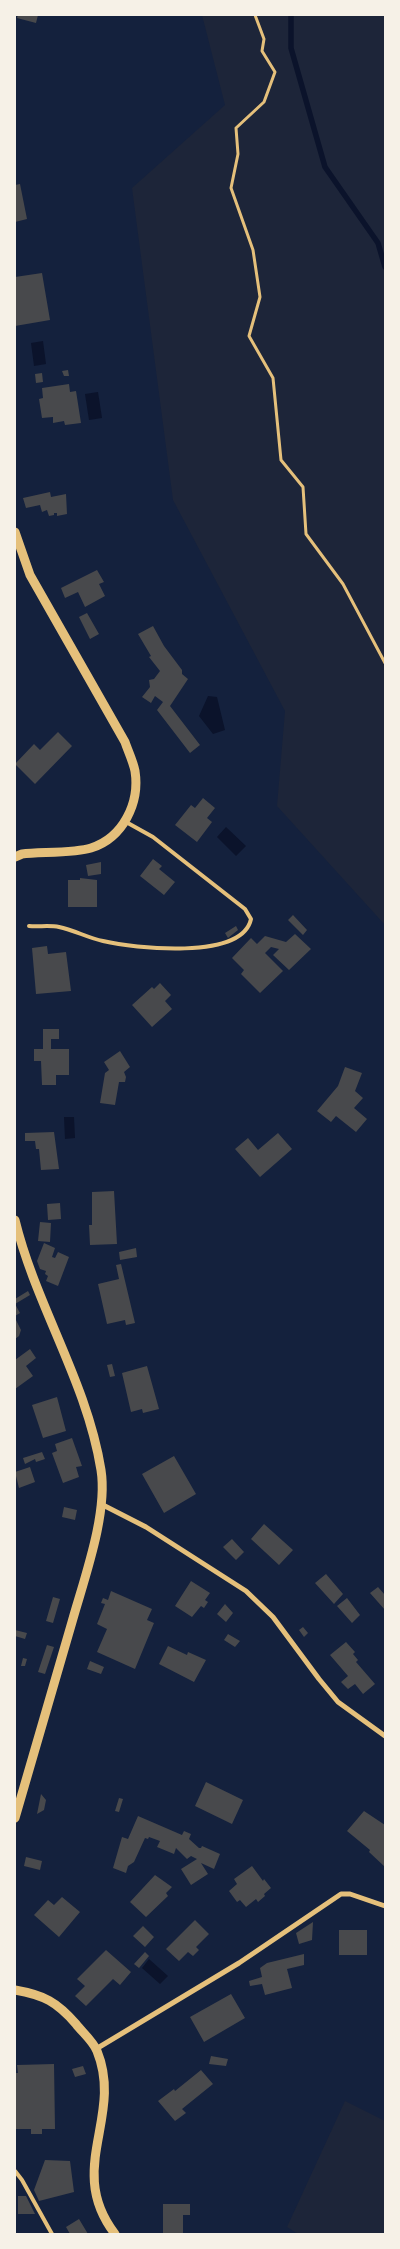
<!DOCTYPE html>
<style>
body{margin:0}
#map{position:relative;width:400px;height:2249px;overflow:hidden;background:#14213d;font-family:"Space Grotesk",sans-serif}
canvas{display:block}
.frame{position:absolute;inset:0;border:16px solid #f6f1e7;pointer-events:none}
</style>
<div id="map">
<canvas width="400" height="2249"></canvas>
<div class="frame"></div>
</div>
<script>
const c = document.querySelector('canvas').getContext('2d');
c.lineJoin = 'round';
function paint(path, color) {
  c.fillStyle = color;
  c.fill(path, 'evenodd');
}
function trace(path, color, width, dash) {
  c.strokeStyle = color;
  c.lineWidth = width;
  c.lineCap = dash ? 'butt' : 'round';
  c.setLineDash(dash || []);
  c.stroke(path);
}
paint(new Path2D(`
 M202,15H385V925L277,806L285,711L173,500L132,188L225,105Z
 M345,2101L385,2121V2234H298L287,2227Z`), '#1d2539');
paint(new Path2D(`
 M43,341L46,364L34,366L31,343Z
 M98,392L102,418L89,420L85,394Z
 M208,696L217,697L225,730L213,734L199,716Z
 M226,827L246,846L236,856L217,837Z
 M64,1117H74L75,1138L65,1139Z
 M149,1959L168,1976L160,1984L142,1968Z`), '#0b132b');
trace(new Path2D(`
 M291,15V48L325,167L378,243L385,267`), '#0b132b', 5.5);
paint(new Path2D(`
 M18,15H38L36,23L17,18Z
 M20,184L27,219L15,222V185Z
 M42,273L50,320L15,326V277Z
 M68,370L69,376H64L62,371Z
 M42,373L43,382L36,383L35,374Z
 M69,384L70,392L76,391L81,423L65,425L64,421L53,423V417L42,418L39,399L43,398L42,388Z
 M50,492L51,497L66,494L67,514L57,516V513H54V515L49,516L47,510L42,512L40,505L26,508L23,498Z
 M97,570L104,582L99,584L105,596L85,607L78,592L65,598L61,588Z
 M87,613L99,634L90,639L79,617Z
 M153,626L164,646L182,670V674L188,679L170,706L200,745L190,753L157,710L163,702L155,696L151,703L142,697L150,687L149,680L154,679L160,671L149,657L151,656L138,634Z
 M58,732L72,746L35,784L15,764L34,744L40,750Z
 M203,798L215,808L207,818L212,822L197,842L175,825L191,805L195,808Z
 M153,859L162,866L159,869L175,882L164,895L140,876Z
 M101,862V874L88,876L86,865Z
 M80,878L97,880V907H68V880H80Z
 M293,915L307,930L303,935L288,920Z
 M236,926L238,930L228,938L225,933Z
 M295,934L311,949L289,970L273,955L279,949L271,947L265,953L283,971L260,993L241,974L244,970L232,958L251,938L257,944L265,936L286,942Z
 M47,946L48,954L66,952L71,991L36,994L32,948Z
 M160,983L171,995L165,1001L172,1009L152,1027L132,1005L152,987L154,989Z
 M43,1029H59V1039H51V1049H69V1075H56V1085H42L41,1061H34V1049H43Z
 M120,1051L130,1067L124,1072L126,1077L125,1082H119L115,1105L100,1103L105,1073L109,1070L104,1062Z
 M345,1067L362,1073L355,1091L363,1098L354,1108L367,1119L356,1132L336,1116L331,1122L317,1111L338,1086Z
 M54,1132L59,1169L41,1170L39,1149H36L35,1141H25V1133Z
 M278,1133L292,1149L260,1177L235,1149L248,1138L258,1150Z
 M114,1191L117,1244L90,1245L89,1225H92V1192Z
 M60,1203L61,1219L48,1220L47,1204Z
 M40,1222L51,1223L50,1242L38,1241Z
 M44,1243L55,1248L52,1257L55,1258L58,1252L69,1257L58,1286L46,1281L48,1276L45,1274L46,1271L40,1269L37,1261Z
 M136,1248L137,1257L120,1260L119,1252Z
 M121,1264L135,1323L126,1325L125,1320L107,1324L98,1284L119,1279L116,1265Z
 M28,1291L30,1295L15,1304L20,1313L15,1316V1299Z
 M15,1318L21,1330L19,1336L15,1339Z
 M30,1349L36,1358L26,1366L33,1376L15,1389V1360Z
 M112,1364L115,1376L110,1377L107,1365Z
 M147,1366L159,1409L143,1413L142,1409L131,1412L122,1373Z
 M57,1397L66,1431L43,1438L32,1405Z
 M72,1438L82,1466L76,1467L79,1477L63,1483L52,1453L57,1451L55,1444Z
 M42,1452L45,1459L36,1462L35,1459L25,1464L23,1458Z
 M174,1456L196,1494L164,1513L142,1474Z
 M30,1467L35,1482L19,1488L15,1472Z
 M64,1507L77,1510L75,1520L62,1517Z
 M264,1524L293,1550L279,1565L251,1539Z
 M232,1539L244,1552L236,1560L223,1547Z
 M326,1574L343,1594L334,1604L315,1583Z
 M191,1581L210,1593L205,1600L208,1602L204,1608L201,1606L192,1617L175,1606Z
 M378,1587L385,1595V1610L370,1593Z
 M111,1591L152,1609L147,1620L154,1623L135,1669L97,1652L107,1629L97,1624L105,1604L101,1603L103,1598L108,1600Z
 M53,1597L60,1599L53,1623L46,1621Z
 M347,1598L360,1615L352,1623L337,1606Z
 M225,1604L233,1613L226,1622L217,1614Z
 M303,1627L308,1633L304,1637L299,1630Z
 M15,1630L27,1633L25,1639L15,1636Z
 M228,1634L240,1641L235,1647L224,1640Z
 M346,1642L355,1652L353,1654L358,1660L356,1662L375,1684L363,1694L355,1684L348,1689L341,1682L348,1676L330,1655Z
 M47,1645L54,1647L45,1674L38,1672Z
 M168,1646L187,1655L188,1652L206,1660L194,1682L159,1664Z
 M23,1658L27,1659L25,1666H21Z
 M90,1661L104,1667L101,1674L87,1669Z
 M206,1782L243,1800L232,1824L195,1806Z
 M41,1794L46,1800L44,1810L37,1814Z
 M119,1798L123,1799L119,1812L115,1811Z
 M364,1811L385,1825V1867L369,1852L370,1850L347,1831Z
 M138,1816L182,1835L184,1831L191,1834L189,1839L199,1848H201L202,1846L220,1854L214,1869L201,1863L208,1874L191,1885L181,1869L197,1859L191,1856L187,1859L176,1848L174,1854L157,1847L160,1841L149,1837L148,1839L145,1838L134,1862L128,1866L126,1873L113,1868L122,1837L128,1839Z
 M26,1857L42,1861L40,1870L24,1866Z
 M252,1866L263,1881L264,1879L271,1888L264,1894L265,1896L258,1902L256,1899L246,1907L240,1900L237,1902L229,1891L237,1884L234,1879Z
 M155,1875L172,1887L166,1893L168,1896L146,1917L130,1902Z
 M62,1897L80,1912L59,1937L34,1915L48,1900L54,1905Z
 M195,1920L209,1934L196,1947L199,1950L193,1956L188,1952L179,1961L166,1949Z
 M313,1922L312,1940L299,1944L296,1933Z
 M143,1926L154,1937L145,1947L133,1936Z
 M339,1930H367V1955H339Z
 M106,1950L131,1972L120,1985L113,1979L86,2006L75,1996L85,1986L77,1979Z
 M145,1952L149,1956L139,1968L134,1964Z
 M304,1954V1965L287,1969L292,1988L265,1995L262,1984L250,1986L249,1981L262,1977L260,1968L267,1963Z
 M231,1994L245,2018L204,2042L190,2017Z
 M211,2056L228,2059L226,2066L209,2064Z
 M54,2064L55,2129H42V2134H31V2129H16L15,2073H18L17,2065Z
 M83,2066L86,2074L75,2077L72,2069Z
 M201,2070L213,2084L182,2109L186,2113L175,2121L158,2101L174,2089L175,2091Z
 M45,2160L70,2161L74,2192L39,2201L34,2190Z
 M18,2196H26L35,2214H18Z
 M163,2204H190V2215H183V2234H163Z
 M79,2219L88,2234H70L66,2227Z`), '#48494c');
trace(new Path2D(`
 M255,15L264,39L262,51L275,72L264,102L236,128L238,154L231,188L253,250L260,297L249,336L273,378L281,460L303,487L306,534L343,584L385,663`), '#e5c07b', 3);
trace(new Path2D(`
 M29,926C38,927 50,925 59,927C74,930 88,938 103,941C133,948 242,961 251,919L245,909L153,837L126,822
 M15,2171L22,2180L52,2234`), '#e5c07b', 4);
trace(new Path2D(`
 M101,1504L146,1527L246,1591L273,1617L319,1679L338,1702L385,1736
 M96,2049L239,1963L341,1894H350L385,1906`), '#e5c07b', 5);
trace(new Path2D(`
 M15,532L30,575L125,742C128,751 133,761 135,771C140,803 123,838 91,848C76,853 40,852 22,854L15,857
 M15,1220C36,1306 87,1382 101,1470C108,1514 84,1579 72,1622C53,1687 34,1752 15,1818
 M15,1990C44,1995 57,2002 76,2024C82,2032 93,2041 97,2051C124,2117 65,2169 115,2234`), '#e5c07b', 9);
</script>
